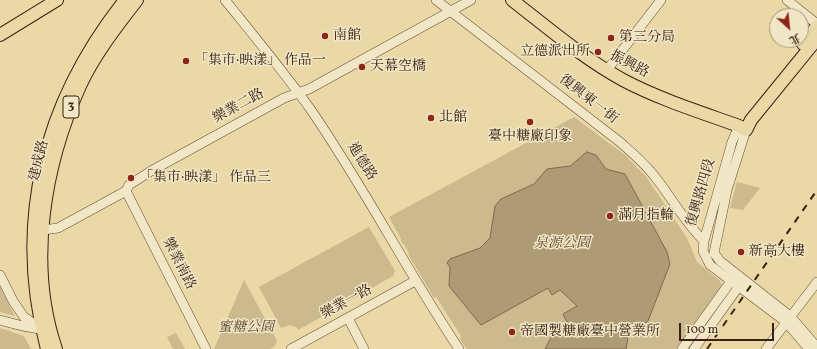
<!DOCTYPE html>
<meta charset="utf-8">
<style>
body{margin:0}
#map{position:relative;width:817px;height:349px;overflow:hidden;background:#ead8a6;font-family:Vollkorn,"Noto Serif TC",serif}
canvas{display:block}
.north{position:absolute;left:769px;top:8px;width:40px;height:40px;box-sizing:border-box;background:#f1e6c5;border:1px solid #a7977e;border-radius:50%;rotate:153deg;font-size:11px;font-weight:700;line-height:16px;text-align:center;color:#392113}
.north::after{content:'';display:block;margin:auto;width:14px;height:18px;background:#8f2418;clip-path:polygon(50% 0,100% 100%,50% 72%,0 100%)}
.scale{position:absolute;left:679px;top:323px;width:95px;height:18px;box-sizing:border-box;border:2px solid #392113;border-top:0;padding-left:5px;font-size:12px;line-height:14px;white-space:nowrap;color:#392113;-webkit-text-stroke:3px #f1e6c5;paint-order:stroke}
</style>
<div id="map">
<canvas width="817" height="349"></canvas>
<div class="north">北</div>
<div class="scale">100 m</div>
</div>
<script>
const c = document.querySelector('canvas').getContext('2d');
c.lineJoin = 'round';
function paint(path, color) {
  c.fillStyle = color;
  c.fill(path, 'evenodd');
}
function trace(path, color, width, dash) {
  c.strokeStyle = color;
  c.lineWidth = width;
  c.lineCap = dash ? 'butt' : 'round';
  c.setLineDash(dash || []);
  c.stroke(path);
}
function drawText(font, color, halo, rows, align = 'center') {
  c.font = font + ' Vollkorn,"Noto Serif TC",serif';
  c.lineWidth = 3;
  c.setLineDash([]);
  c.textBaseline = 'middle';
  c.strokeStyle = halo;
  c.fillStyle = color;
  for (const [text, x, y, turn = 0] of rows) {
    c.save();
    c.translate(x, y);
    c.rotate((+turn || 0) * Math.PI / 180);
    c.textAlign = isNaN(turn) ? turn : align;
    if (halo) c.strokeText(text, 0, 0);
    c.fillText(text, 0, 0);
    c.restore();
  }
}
paint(new Path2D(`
 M574,117L625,155L647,178L687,238L697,262L720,281L722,285L676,349H467L460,339L461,336L436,297L434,298L408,254L409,253L404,244H402L401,239L389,217Z
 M737,182L760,188L743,210L730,208Z
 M369,227L395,271L393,276L298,330L296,327L290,325L281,328L259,287Z
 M244,280L275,337L277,341L275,346L270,349H214Z
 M0,287L15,316L0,312Z
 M0,328L24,336L31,349H0Z
 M176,333L185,349H173L167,337Z`), '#ccb98d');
const water = new Path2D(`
 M587,152L596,155L606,169L625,174L667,252L670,264L648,321L629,332L626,349H545L555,330L567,322L563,314L577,306L560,290L552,295L548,288L481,325L449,286L450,267L447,263L450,259L480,248L490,238L495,206L501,199L534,184L547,169L570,166Z`);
paint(water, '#ae9a74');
trace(water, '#7f6a4d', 1);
const minor = new Path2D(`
 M225,0C254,36 284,72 311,110C364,187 407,271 459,349
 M436,0L620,142C631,152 642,161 651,172C670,194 683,221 704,241
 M787,0L817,24
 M607,70L661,0
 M739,126L732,142L704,241L703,251L710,265L786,322L809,349
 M746,130L727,190L714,253L720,261L790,316L817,347
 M126,191L206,349
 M43,230L58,228L126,191L129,185L151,171L284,98L309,89L471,0
 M0,275L13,301L24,317L42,329
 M348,318L364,349
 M0,320C15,324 26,328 42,329
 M291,349L415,281
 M682,349L734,277
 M694,349L742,282
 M766,349L817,282`);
const major = new Path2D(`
 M512,0C548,28 583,58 623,80C659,99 700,112 739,126L746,130L751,120L817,39
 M0,35L57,0
 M803,44L817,26
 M47,349C13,221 44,102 125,0
 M56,349C27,264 44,166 80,86C94,55 117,26 137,0`);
trace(minor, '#654f38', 10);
trace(major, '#392113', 14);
trace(minor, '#f1e6c5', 9);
trace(major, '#ead8a6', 12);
trace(new Path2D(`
 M707,349L817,190`), '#392113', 2, [7, 7]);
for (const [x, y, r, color] of [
 [325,36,4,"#8f2418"],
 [611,38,4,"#8f2418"],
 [598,52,4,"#8f2418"],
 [186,61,4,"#8f2418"],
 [362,67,4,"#8f2418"],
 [431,118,4,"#8f2418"],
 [530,122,4,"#8f2418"],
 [131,178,4,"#8f2418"],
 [610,216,4,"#8f2418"],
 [741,252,4,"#8f2418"],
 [512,332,4,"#8f2418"]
]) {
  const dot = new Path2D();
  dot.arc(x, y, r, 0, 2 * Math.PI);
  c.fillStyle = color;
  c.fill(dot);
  trace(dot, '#f1e6c5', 1.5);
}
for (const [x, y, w] of [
 [71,107,16]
]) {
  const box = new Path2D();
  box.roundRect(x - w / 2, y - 11, w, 22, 3);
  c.fillStyle = '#f1e6c5';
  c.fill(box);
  trace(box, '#392113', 1);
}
drawText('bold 13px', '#392113', null, [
 ["3",71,107]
]);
drawText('14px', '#392113', '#f1e6c5', [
 ["南館",333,36],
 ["第三分局",619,38],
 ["立德派出所",590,52,"right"],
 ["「集市‧映漾」 作品一",194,61],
 ["天幕空橋",370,67],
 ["北館",439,118],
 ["臺中糖廠印象",530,137,"center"],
 ["「集市‧映漾」 作品三",139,178],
 ["滿月指輪",618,216],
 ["新高大樓",749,252],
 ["帝國製糖廠臺中營業所",520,332]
], 'left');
drawText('14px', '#392113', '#f1e6c5', [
 ["振興路",629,65,28],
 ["復興東一街",588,100,38],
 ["樂業二路",239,107,-29],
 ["建成路",40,161,-76],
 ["進德路",361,162,58],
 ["復興路四段",702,193,-74],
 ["樂業南路",178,264,63],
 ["樂業一路",347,303,-29]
]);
drawText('italic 14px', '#5e4732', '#f1e6c5', [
 ["泉源公園",562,244],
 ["蜜糖公園",246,328]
]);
</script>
